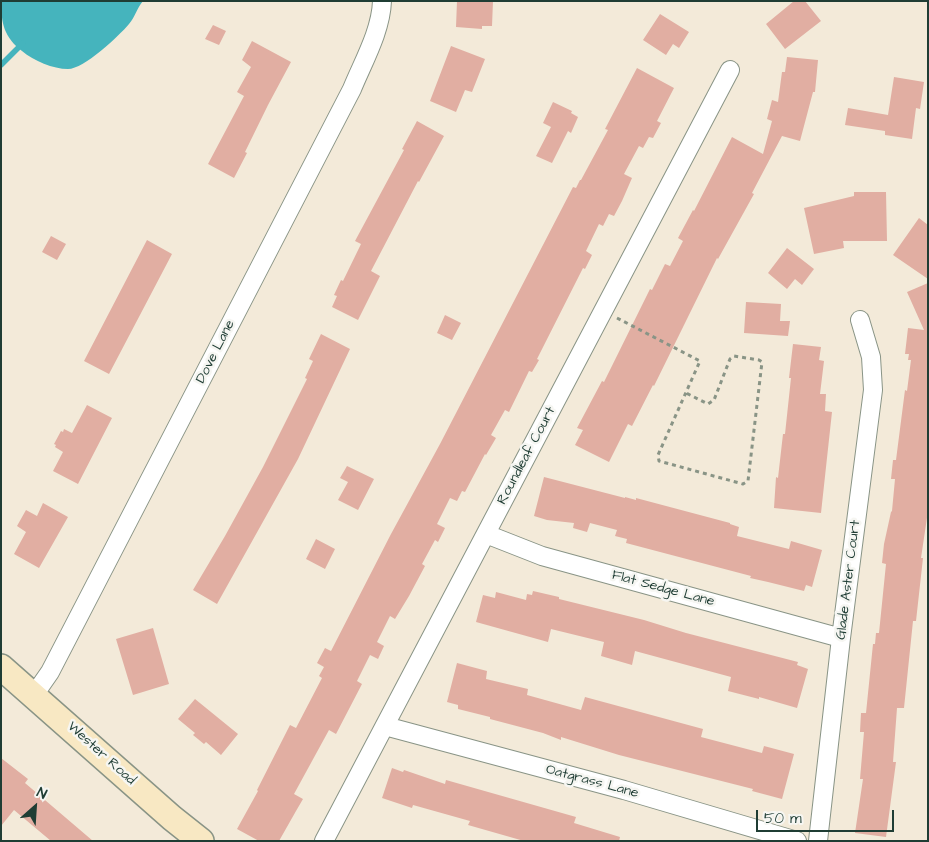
<!DOCTYPE html>
<style>
body{margin:0}
#map{position:relative;width:929px;height:842px;overflow:hidden;background:#f3ead9;font-family:"Architects Daughter",sans-serif}
canvas{display:block}
.frame{position:absolute;inset:0;border:2px solid #1f3d34;pointer-events:none}
.north{position:absolute;left:10px;top:782px;width:50px;height:50px;-webkit-text-stroke:4px #f6f6f2;paint-order:stroke;rotate:26deg;font-size:14px;font-weight:700;line-height:20px;text-align:center;color:#1f3d34}
.north::after{content:'';display:block;margin:auto;width:18px;height:22px;background:#1f3d34;clip-path:polygon(50% 0,100% 100%,50% 72%,0 100%)}
.scale{position:absolute;left:756px;top:810px;width:138px;height:22px;box-sizing:border-box;border:2px solid #1f3d34;border-top:0;padding-left:6px;font-size:15px;line-height:18px;white-space:nowrap;color:#1f3d34;-webkit-text-stroke:4px #f6f6f2;paint-order:stroke}
</style>
<div id="map">
<canvas width="929" height="842"></canvas>
<div class="frame"></div>
<div class="north">N</div>
<div class="scale">50 m</div>
</div>
<script>
const c = document.querySelector('canvas').getContext('2d');
c.lineJoin = 'round';
function paint(path, color) {
  c.fillStyle = color;
  c.fill(path, 'evenodd');
}
function trace(path, color, width, dash) {
  c.strokeStyle = color;
  c.lineWidth = width;
  c.lineCap = dash ? 'butt' : 'round';
  c.setLineDash(dash || []);
  c.stroke(path);
}
function drawText(font, color, halo, rows, align = 'center') {
  c.font = font + ' "Architects Daughter",sans-serif';
  c.lineWidth = 5;
  c.setLineDash([]);
  c.textBaseline = 'middle';
  c.strokeStyle = halo;
  c.fillStyle = color;
  for (const [text, x, y, turn = 0] of rows) {
    c.save();
    c.translate(x, y);
    c.rotate((+turn || 0) * Math.PI / 180);
    c.textAlign = isNaN(turn) ? turn : align;
    if (halo) c.strokeText(text, 0, 0);
    c.fillText(text, 0, 0);
    c.restore();
  }
}
paint(new Path2D(`
 M2,1H143C137,8 135,17 129,24C119,36 84,69 68,69C53,69 34,61 22,51C5,38 0,23 2,1Z`), '#45b4bd');
trace(new Path2D(`
 M1,65L23,43`), '#45b4bd', 5.5);
paint(new Path2D(`
 M457,1H493L492,26H482V29L456,27Z
 M794,1H805L821,21L785,49L766,24Z
 M660,14L689,32L679,48L673,44L666,55L643,40Z
 M213,25L226,31L219,45L205,39Z
 M252,41L291,62L268,105L245,152L247,153L234,178L208,164L244,96L237,92L251,67L242,60Z
 M451,46L485,59L472,92L465,90L456,112L430,101Z
 M787,57L818,60L815,92H813L800,141L782,136L752,193L754,194L718,259L717,258L654,386L653,385L632,426L628,424L609,462L575,445L583,430L577,428L602,381L604,382L650,289L652,290L665,264L670,266L683,241L678,238L693,210L694,211L732,137L763,154L772,121L767,119L772,100L778,102L782,72H785Z
 M637,68L674,88L657,121L661,123L653,138L649,137L643,148L639,146L624,174L632,178L622,201L614,216L609,214L603,226L599,224L586,251L592,255L585,269L583,268L537,359L539,360L532,372L529,371L509,412L505,410L491,435L496,438L486,455L485,454L465,492L462,491L457,501L450,498L437,524L445,528L438,542L435,540L422,564L425,566L409,596L395,619L390,616L377,642L384,646L378,659L370,655L357,681L362,684L336,734L329,730L294,794L303,799L296,811L279,841H259L237,829L258,791L257,790L290,725L296,728L322,678L319,676L324,667L317,663L325,648L331,651L391,534L440,444L573,187L576,188L580,180H581L608,130L605,129Z
 M894,77L924,82L920,109L916,108L912,139L885,135V131L845,125L848,108L888,115Z
 M553,102L572,111L571,113L578,117L571,133L568,131L552,163L536,156L551,127L543,123Z
 M417,121L444,136L419,182L418,181L371,271L380,276L358,320L332,307L337,296L334,295L341,280L343,281L361,244L355,241L404,150L402,149Z
 M854,192H886L887,241H843L844,248L814,254L804,208L854,196Z
 M919,218L928,225V279L893,255Z
 M51,236L66,244L57,260L42,252Z
 M147,240L172,254L109,374L84,361Z
 M787,248L814,269L802,285L795,279L787,289L768,273Z
 M928,283V511L921,558H923L916,621H913L904,708H897L893,762H896L886,837L855,833L863,779H860L864,732H860L861,713H866L873,644H875L876,633H879L886,564L882,563L884,544L891,512L892,511L895,479H891L893,460H896L905,390L907,391L911,360H908L909,354H905L908,328L924,330L907,292Z
 M746,302L781,304L780,321H790L788,336L744,333Z
 M445,315L461,323L452,340L437,333Z
 M321,334L350,349L298,459L217,604L193,590L225,536L263,467L307,379L305,378L313,361L309,359Z
 M793,344L821,347L819,360L824,361L820,394H826L825,411L832,412L821,513L774,508L776,477L778,478L783,434H785L791,378H789Z
 M87,405L112,418L78,484L53,471L63,452L55,447L56,445L54,444L61,431L63,432L64,429L72,433Z
 M347,466L374,479L358,510L338,500L348,482L340,478Z
 M544,477L625,498V497L636,500V498L730,523V524L739,527L737,536L789,549L791,541L822,550L812,587L806,585L804,591L768,582L750,578L751,576L626,543L627,539L615,536L617,530L590,523L587,532L573,528L574,523L547,520L534,516Z
 M43,503L68,517L39,568L14,554L26,532L17,526L26,510L37,516Z
 M316,539L335,549L325,569L306,559Z
 M533,591L559,597V599L644,620L686,633L798,662L797,665L808,669L797,708L759,697V699L728,691L731,677L635,651L632,665L601,656L604,642L551,629L548,642L476,622L483,595L495,598L496,592L526,600L527,594L532,595Z
 M153,628L169,684L133,695L116,639Z
 M457,663L487,671L486,679L528,689L527,695L581,710L585,697L703,729L701,737L762,753L764,746L794,754L782,799L752,791L753,789L619,755L561,737V740L543,733L490,719V717L458,709V705L447,702Z
 M195,699L238,734L221,755L206,742L204,744L193,735L195,733L178,719Z
 M1,758L28,779L25,783L93,841H51L14,810L1,826Z
 M392,768L403,772L404,770L445,784L446,780L576,817L574,823L620,837L619,841H524L468,825L470,821L413,805L412,808L382,798Z`), '#e1aea2');
const street = new Path2D(`
 M486,534L542,556L841,638
 M34,695L50,672L352,89C363,62 381,31 382,1
 M385,726L624,790L797,841
 M324,841L730,70
 M818,841L841,638L873,390L871,357L860,320`);
const secondary = new Path2D(`
 M1,667L172,818L201,841`);
trace(street, '#899486', 20);
trace(secondary, '#899486', 28);
trace(new Path2D(`
 M617,318L700,361L658,455L659,461L743,484L748,481L762,362L759,360L734,356L730,359L714,400L708,404L686,393`), '#899486', 3, [4, 4]);
trace(street, '#fff', 18);
trace(secondary, '#f8e8c3', 25);
drawText('14px', '#1f3d34', '#f6f6f2', [
 ["Dove Lane",216,352,-63],
 ["Roundleaf Court",527,456,-62],
 ["Glade Aster Court",849,580,-83],
 ["Flat Sedge Lane",663,589,15],
 ["Wester Road",101,754,42],
 ["Oatgrass Lane",592,782,15]
]);
</script>
